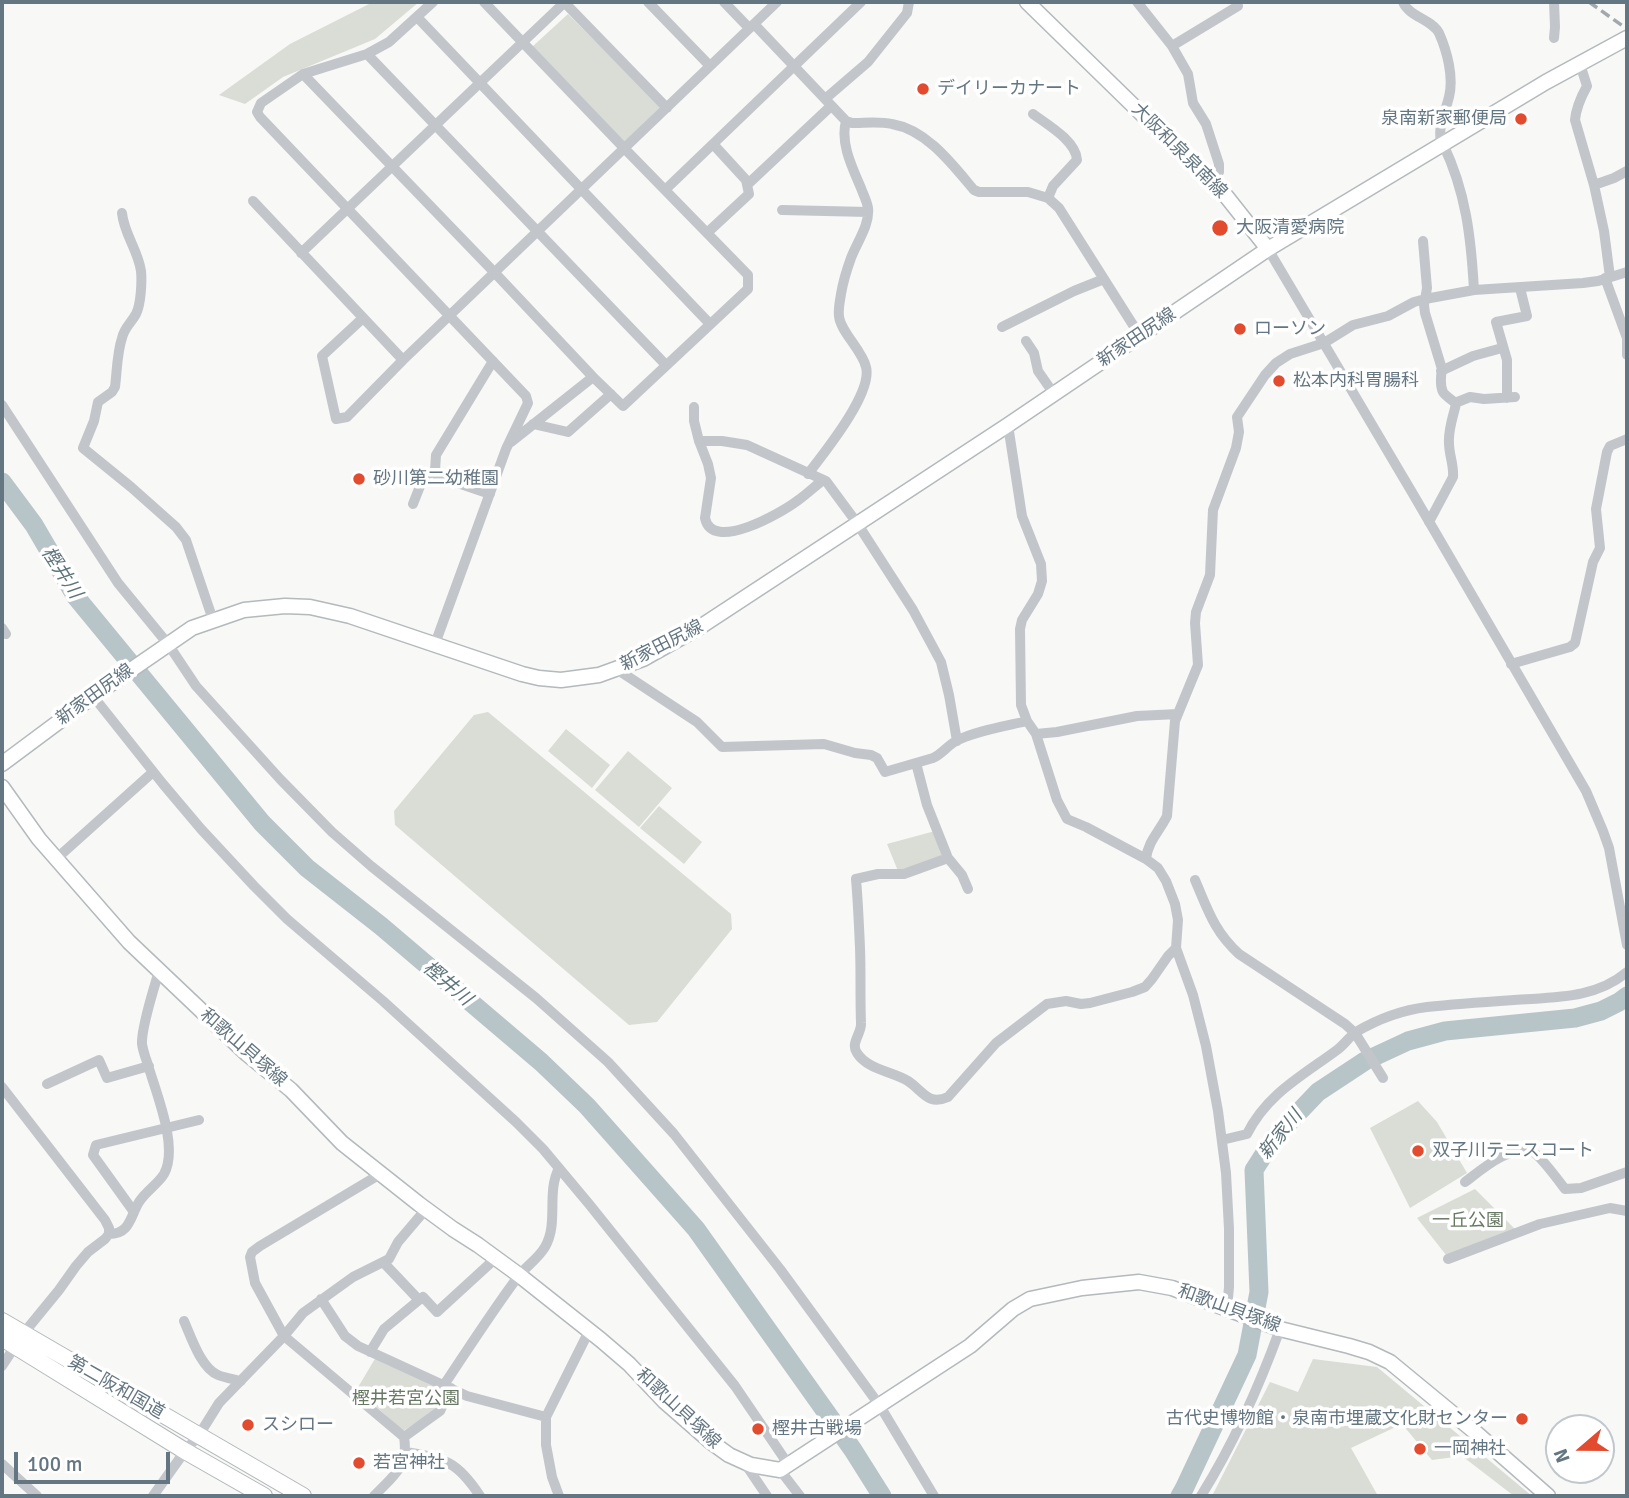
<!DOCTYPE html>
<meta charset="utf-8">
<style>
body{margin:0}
#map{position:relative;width:1629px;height:1498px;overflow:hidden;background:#f8f8f6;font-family:Signika,sans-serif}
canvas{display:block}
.frame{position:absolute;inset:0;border:4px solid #647681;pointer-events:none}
.north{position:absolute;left:1545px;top:1414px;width:70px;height:70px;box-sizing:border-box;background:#fff;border:2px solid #c1c8cd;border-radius:50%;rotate:250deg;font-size:19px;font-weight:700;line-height:28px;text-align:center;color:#647681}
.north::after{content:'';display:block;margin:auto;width:24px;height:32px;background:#e24b2d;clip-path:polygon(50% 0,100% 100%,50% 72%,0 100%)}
.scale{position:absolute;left:14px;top:1452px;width:156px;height:32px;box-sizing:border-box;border:4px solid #647681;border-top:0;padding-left:9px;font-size:21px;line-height:24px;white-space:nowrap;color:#647681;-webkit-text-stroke:5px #fff;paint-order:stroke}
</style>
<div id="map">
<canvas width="1629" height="1498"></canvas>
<div class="frame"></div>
<div class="north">N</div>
<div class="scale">100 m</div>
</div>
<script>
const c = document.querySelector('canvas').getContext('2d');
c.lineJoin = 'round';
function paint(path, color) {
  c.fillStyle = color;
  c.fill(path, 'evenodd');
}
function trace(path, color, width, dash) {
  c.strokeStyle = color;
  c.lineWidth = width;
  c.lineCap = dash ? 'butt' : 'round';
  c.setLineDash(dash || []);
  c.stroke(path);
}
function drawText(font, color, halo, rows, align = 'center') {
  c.font = font + ' Signika,"Noto Sans JP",sans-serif';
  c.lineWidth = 7;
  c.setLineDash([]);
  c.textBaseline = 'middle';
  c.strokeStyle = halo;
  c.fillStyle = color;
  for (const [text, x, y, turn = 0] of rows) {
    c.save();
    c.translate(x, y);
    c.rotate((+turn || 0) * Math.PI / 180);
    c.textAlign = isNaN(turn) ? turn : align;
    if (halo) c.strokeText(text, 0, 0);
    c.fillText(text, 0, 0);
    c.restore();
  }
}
paint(new Path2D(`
 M373,2H419L375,39L283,77L245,104L219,95L290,44Z
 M568,14L661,106L624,142L532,47Z
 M488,712L731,914L732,929L657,1022L629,1025L395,825L394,811L474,715Z
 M566,729L610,765L592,788L548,751Z
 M628,751L672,788L639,827L595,790Z
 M659,806L702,842L684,864L640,828Z
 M935,831L942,857L898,871L887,844Z
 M1418,1101L1437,1122L1467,1173L1410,1208L1370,1128Z
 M1475,1189L1515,1229L1446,1255L1417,1218Z
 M376,1357L446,1390L436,1410L403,1431L357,1389Z
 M1313,1359L1377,1367L1532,1496H1514L1462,1456L1432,1460L1402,1424L1351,1448L1378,1496H1212L1270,1382L1298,1392Z`), '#d9ddd5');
trace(new Path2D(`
 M2,482L34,525L76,597L262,823L307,868L381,926L541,1062L587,1106L696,1229L853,1450L882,1496
 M1180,1496L1184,1489L1247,1355L1259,1292L1254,1170L1275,1137L1318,1092L1365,1061L1408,1041L1445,1031L1575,1018L1601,1011L1619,1002L1627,996`), '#b7c5c8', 19);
const major = new Path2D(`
 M1027,2L1226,196L1268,249
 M2,764L96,694L192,628L244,610L285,606L310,607L350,616L522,674L539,678L561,680L599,675L643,659L700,627L1008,425L1268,249L1546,82L1627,38
 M2,787L39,839L129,942L247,1054L291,1090L342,1143L419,1204L453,1229L478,1245L519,1275L601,1340L629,1364L664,1401L711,1442L729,1455L751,1465L780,1470L970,1346L1013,1309L1030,1299L1082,1288L1139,1282L1172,1288L1280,1329L1349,1346L1369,1352L1390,1362L1475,1432L1548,1496`);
const highway = new Path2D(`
 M2,1321L303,1496
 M2,1338L185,1451L264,1496`);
trace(major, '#b3b9bc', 17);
trace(highway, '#b3b8bb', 18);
trace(new Path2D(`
 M433,2L389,42L367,54L303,74L261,103L257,112L260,117L526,396L528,403L506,449L435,644
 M564,2L667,108
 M648,2L710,66
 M724,2L749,28
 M1137,2L1172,46L1188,74L1193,103L1206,124L1219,164V172L1211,182
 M1403,2C1409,17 1432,19 1439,33C1447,51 1454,77 1449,97C1444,117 1438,123 1441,145
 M417,17L710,324
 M754,24L846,121L852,123C865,123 879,121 892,124C927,130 952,164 974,190L979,192H1028L1048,198L1059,208L1140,336
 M1554,38L1555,27L1554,2
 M1172,46L1238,6
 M367,54L666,365
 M1580,64L1587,86C1581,97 1576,108 1575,120L1594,185L1604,231L1610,277
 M303,74L494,272L593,377L623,406L748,289V275L624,148L484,2
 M825,99L868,62L907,13L909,2
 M1033,114C1048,125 1076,141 1077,160L1053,186L1048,198
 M1443,144C1466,192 1471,237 1474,290
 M748,184L831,106
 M1594,185L1614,178L1627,171
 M665,190L861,2
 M253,201L403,360L777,2
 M782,210L868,212
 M122,213C124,234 138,250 141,271C142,282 141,304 136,314C131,323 124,328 122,338C117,353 117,371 115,387L112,392L98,402L94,421L83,448L131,487L176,527L186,540L213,620
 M707,233L749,194L746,180L713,144
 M1423,241L1427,288L1424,305L1425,313L1442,369C1441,375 1440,386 1443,392C1446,397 1453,400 1456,404C1453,417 1448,430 1449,443C1449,455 1454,465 1453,477L1429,522
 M1268,249L1413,494L1586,791L1603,831L1609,848L1627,945
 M301,253L565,2
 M1605,278L1627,338V355
 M363,318L322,356L336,419L347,417L403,360
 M1002,327L1074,291L1104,279
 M1026,341L1034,353L1038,371L1054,394
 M1441,371L1473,356L1502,348
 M1507,398V360L1496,322L1527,316L1520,288
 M1455,403L1470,397L1484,399L1515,397
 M2,405L118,583L168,644L196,686L280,779L332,832L371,866L536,998L608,1062L674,1134L780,1269L880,1406L934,1496
 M694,407V421L699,441L708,464L711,478L705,518C712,553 781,513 797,501C806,495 814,487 823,480
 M533,424L568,432L611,394
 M1008,425L1022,516L1041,564L1042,581L1038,594L1022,620L1020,629L1021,705L1027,721L1036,734L1057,800L1067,819L1086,827L1146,859L1158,868L1166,881L1175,904L1178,920L1176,948L1193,995L1206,1046L1218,1111L1226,1173L1229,1229V1287L1227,1309
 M699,441H722L747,445L826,481L857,523L913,610L941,662L949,695L957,741
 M511,442L593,377
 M808,474C824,453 873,393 866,367C862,350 840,331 839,316C838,309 840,301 841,294C843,282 847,269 851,258C857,242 870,225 868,208C867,201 863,194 861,188C852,167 840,143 846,121
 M490,494L437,476L435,471L436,455L493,361
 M413,504L424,476L435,471
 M2,628L6,634
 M1511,664L1570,647L1575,643L1593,562L1600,548L1596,509L1607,452L1610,446L1627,439
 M618,670L697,722L722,747L824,744L855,753L871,755L877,758L885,772L933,758C942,754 947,746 956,741C975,731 1006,726 1027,721
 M93,696L163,784L201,829L254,886L287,919L383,1001L516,1122L543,1149L589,1204L735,1386L788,1464
 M1036,734L1057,732L1137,716L1178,714
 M916,763L927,805L948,858L962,875L968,889
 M948,858L904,874H878L856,879C858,902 859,925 860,948C861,973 860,998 861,1023C862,1033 850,1043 857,1053C868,1070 892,1071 908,1081C923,1091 928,1106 948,1097L996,1043L1047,1004L1066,1001L1081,1004L1090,1003L1132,992L1145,987L1152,979L1168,956L1176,948
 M56,859L153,772
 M1146,859C1148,841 1159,832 1167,816L1175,721L1198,665L1195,623L1196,612L1210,575L1213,510L1236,448L1239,432L1237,417L1265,375L1276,363L1290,354L1324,343L1353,325L1388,316L1414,302L1425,299L1474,290L1583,283L1598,281L1627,272
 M1195,880C1208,910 1214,931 1239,954L1345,1024L1355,1033L1383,1078
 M47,1084L99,1060L107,1078L149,1066
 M2,1087L105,1220L109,1228V1234L105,1239L88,1252L76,1266L59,1290L23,1334L2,1366
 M1222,1140L1247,1134C1267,1094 1302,1076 1337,1050C1344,1045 1349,1037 1356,1032C1378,1019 1403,1010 1427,1007C1456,1004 1485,1002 1514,1000C1554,997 1595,999 1627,972
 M1465,1182C1481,1170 1512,1143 1533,1152C1540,1156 1559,1181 1565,1189L1581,1188L1627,1172
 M134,1212L93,1155L96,1145L199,1120
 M109,1234C130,1234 130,1217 139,1202C146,1191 158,1184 164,1174C179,1147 156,1093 148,1065C146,1059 143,1051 142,1044C141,1028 154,988 159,971
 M1448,1259L1540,1224L1610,1208L1627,1211
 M383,1262L419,1300
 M321,1299L345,1336L358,1346L467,1396L546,1417
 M184,1321C191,1337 201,1368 218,1375C225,1378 234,1379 241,1381
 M370,1352L384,1329L419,1300L423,1297L437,1312L496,1258
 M444,1385C468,1349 491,1313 517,1278C525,1267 538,1259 545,1247C559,1223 546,1193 559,1168
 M404,1437L440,1411L451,1388
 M406,1452C446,1459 457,1461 480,1496
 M744,1462L767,1496
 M2,1464L37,1496
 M780,1470L800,1496
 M153,1496L185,1451L199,1435L219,1403L284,1336L303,1313L353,1277L389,1259L398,1242L426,1209
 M374,1496C393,1476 409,1467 404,1437L284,1336L255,1283L250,1257L252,1252L260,1246L382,1173
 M559,1496L552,1477L546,1445V1417L589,1331
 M1201,1496C1234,1443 1259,1387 1280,1329`), '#c2c6ca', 10);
trace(major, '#fff', 14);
trace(highway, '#fff', 16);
trace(new Path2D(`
 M1589,2L1627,29`), '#a1a9ae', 3.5, [10, 5]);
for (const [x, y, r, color] of [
 [923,89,7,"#e24b2d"],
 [1521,119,7,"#e24b2d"],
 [1220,228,9,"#e24b2d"],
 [1240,329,7,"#e24b2d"],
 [1279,381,7,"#e24b2d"],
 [359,479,7,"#e24b2d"],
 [1418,1151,7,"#e24b2d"],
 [1522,1419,7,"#e24b2d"],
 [248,1425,7,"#e24b2d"],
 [758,1429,7,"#e24b2d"],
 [1420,1449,7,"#e24b2d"],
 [359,1463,7,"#e24b2d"]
]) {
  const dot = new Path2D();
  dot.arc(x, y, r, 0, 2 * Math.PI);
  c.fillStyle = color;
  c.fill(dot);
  trace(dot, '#fff', 2.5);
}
drawText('18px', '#647681', '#fff', [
 ["デイリーカナート",937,89],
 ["泉南新家郵便局",1507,119,"right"],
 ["大阪清愛病院",1236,228],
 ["ローソン",1254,329],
 ["松本内科胃腸科",1293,381],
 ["砂川第二幼稚園",373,479],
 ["双子川テニスコート",1432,1151],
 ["古代史博物館・泉南市埋蔵文化財センター",1508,1419,"right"],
 ["スシロー",262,1425],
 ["樫井古戦場",772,1429],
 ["一岡神社",1434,1449],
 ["若宮神社",373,1463]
], 'left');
drawText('18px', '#647681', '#fff', [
 ["大阪和泉泉南線",1179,151,45],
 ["新家田尻線",1137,338,-34],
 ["新家田尻線",662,646,-27],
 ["新家田尻線",95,695,-36],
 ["和歌山貝塚線",243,1048,41],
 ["和歌山貝塚線",1229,1309,20],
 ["第二阪和国道",116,1388,30],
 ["和歌山貝塚線",678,1409,43]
]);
drawText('18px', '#687963', '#fff', [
 ["一丘公園",1468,1221],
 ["樫井若宮公園",406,1399]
]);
drawText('italic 19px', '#5e757b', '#fff', [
 ["樫井川",61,573,57],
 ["樫井川",447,984,40],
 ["新家川",1281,1135,-51]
]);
</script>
